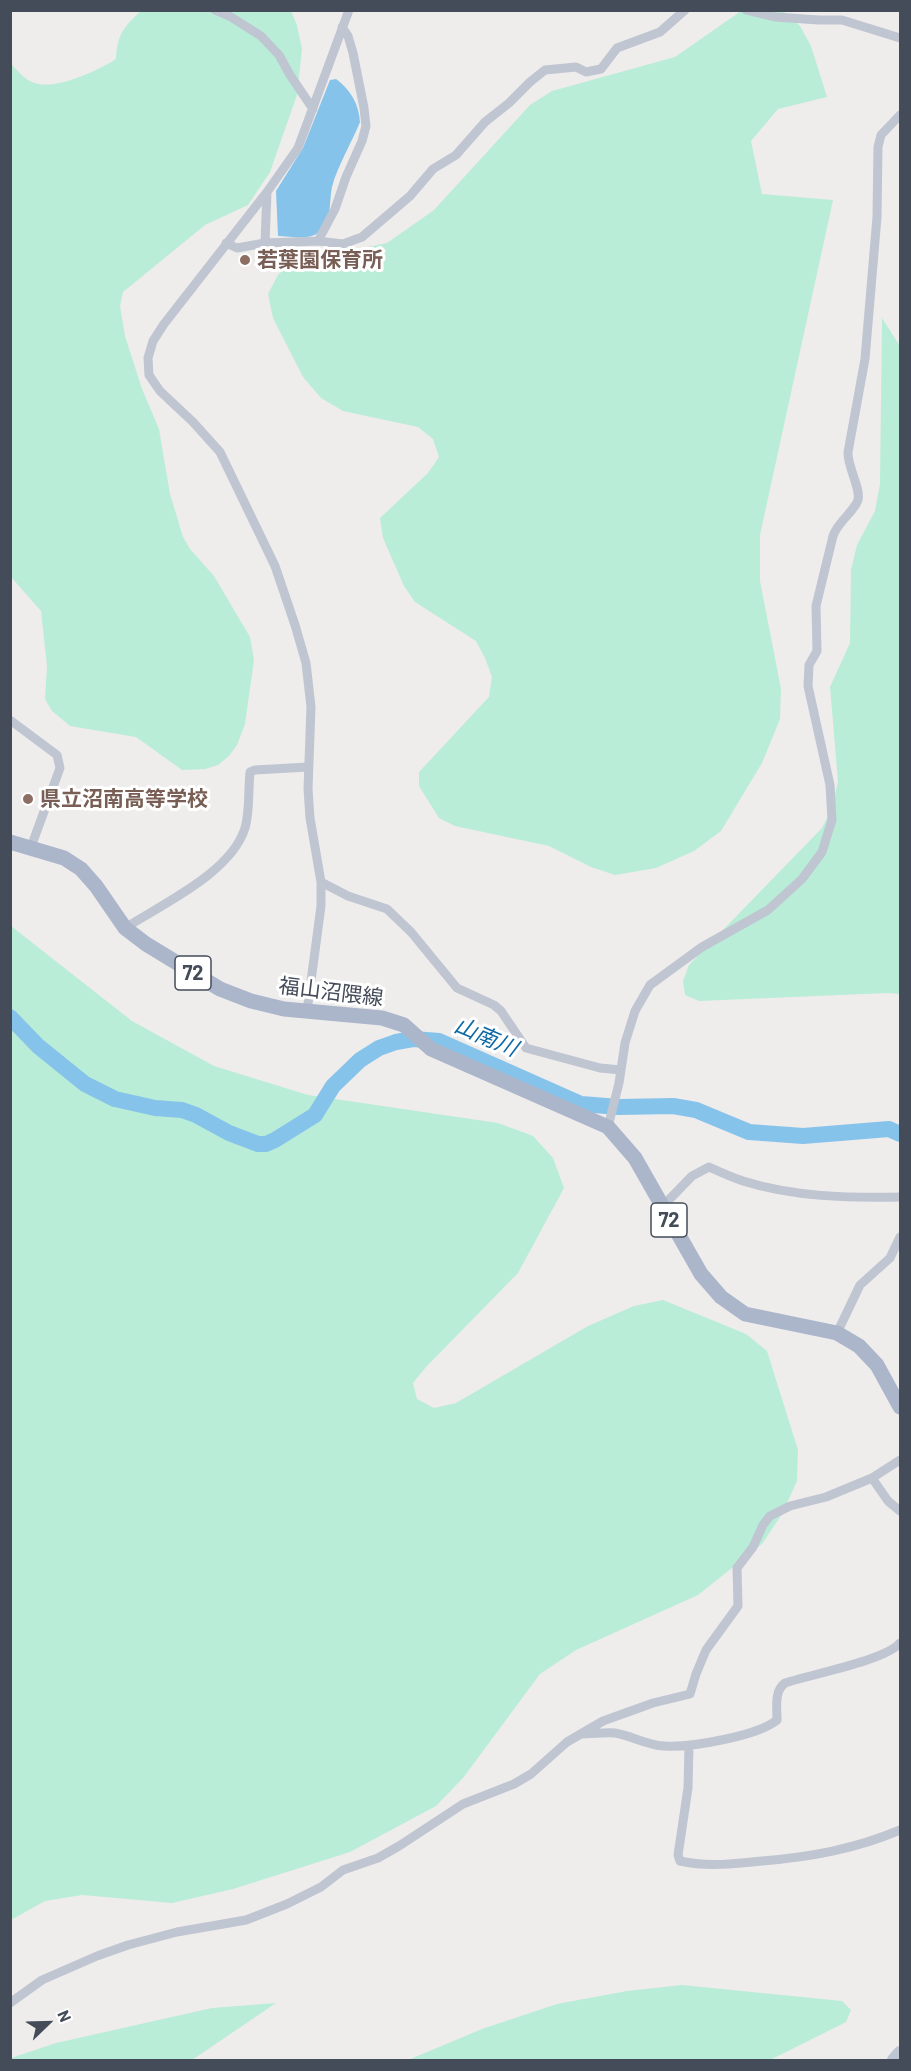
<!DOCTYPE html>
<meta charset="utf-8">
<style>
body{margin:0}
#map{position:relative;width:911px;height:2071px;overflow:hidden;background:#efecec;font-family:Barlow,sans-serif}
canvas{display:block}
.frame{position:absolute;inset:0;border:12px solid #444c59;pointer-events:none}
.north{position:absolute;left:18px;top:1993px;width:60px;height:60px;-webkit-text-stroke:4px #fff;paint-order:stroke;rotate:67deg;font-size:16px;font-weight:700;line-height:24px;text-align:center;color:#444c59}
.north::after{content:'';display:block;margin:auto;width:21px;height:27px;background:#444c59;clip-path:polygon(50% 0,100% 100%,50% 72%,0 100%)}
</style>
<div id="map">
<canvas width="911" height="2071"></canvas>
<div class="frame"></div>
<div class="north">N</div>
</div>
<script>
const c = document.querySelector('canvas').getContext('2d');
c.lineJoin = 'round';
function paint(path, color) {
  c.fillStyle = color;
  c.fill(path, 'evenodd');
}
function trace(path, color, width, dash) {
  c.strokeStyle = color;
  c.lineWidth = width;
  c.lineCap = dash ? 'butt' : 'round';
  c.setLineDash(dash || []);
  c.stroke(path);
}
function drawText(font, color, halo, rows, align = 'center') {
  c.font = font + ' Barlow,"Noto Sans JP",sans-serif';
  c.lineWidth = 6;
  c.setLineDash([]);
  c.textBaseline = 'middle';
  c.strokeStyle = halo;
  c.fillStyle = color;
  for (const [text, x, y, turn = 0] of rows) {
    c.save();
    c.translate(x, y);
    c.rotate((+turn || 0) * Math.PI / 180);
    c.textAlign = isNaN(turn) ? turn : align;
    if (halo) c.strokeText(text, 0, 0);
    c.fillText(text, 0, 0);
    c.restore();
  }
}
paint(new Path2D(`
 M141,11H291L297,25L302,49L297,95L270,172L248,205L205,225L123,292L120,306L125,336L142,389L159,429L170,494L183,537L190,549L214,576L250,637L254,660L245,724L237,745L229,756L218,765L205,769L182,770L136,737L70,726L52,711L45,699L47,666L41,611L11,577V64C17,70 24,79 32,82C53,92 97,71 116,59C117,35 124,26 141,11Z
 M741,11H783L800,26L811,46L827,97L778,109L751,141L762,194L833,200L760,535V581L781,689L780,719L762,763L721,831L694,851L656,868L615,875L591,867L549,846L455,826L439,818L419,786V772L489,697L492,677L485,658L476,641L415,602L404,586L383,538L380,518L428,473L439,457L433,439L418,427L343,411L321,398L303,377L273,318L268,294L278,275L291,263L387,243L434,210L530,105L552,91L675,57Z
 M882,318L900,346V994L887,993L699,1001L685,995L683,981L689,965L822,828L832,808L838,782L830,687L850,643L851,570L857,545L875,511L880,484Z
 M11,926L132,1021L214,1066L308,1095L498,1123L533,1136L553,1158L564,1188L518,1273L426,1367L413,1383L417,1399L434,1408L456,1403L588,1326L634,1306L663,1300L746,1334L767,1351L798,1450L797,1481L782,1514L762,1544L698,1595L576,1650L540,1674L463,1778L436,1806L350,1852L233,1889L172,1903L82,1895L45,1901L11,1920Z
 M682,1985L842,2001L851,2010L846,2022L770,2060H408L482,2029L557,2004L627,1991Z
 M276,2003L192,2060H11V2058L56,2043L212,2008Z`), '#b9edd7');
paint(new Path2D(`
 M336,79C350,89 359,104 360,122C352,142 337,167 332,187C329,202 332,221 319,232C309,241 290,236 278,236L276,191L303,148L330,80Z`), '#86c3ea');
trace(new Path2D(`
 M10,1017L38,1046L85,1084L115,1099L155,1108L182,1110L196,1115L229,1133L258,1144H266L275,1140L315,1115L333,1086L360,1060L379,1048L396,1042L413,1039L439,1041L581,1104L619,1107L673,1106L696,1110L749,1132L803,1136L889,1129L900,1134`), '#86c3ea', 16);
trace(new Path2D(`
 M215,10L231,17L261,36L279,55L290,75L313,109
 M746,10L775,17L819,20H842L900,38
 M318,241L335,209L346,177L362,141L366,126L364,108L353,53L348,36L342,27
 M226,243L237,248L265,243L318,241L343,244L362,237L410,196L433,169L456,155L485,122L509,103L530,82L545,70L576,67L586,72L601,69L617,48L660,32L685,10
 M265,243L267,192
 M10,720L57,755L60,768L31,847
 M321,882L348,896L387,909L411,932L457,988L494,1005L501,1011L526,1048L600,1068L621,1070
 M125,928C162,904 231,873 245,828C250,811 248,791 250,772L255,770L308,767
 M307,1011L321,906V882L310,818L308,789L311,707L306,663L295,625L275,566L220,452L193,422L160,391L149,375L148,358L153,341L164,324L267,192L298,148L349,10
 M608,1127L619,1083L625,1043L635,1011L650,985L702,947L768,910L802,879L822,852L832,820L830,785L808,686L809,665L817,651L816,606L833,536C838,521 854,512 858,500C861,488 847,466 848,452L865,359L877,217L878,147L881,135L900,115
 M662,1207L692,1176L709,1167C720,1172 731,1177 743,1181C794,1197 848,1198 900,1197
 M837,1333L860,1285L890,1258L900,1237
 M872,1478L888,1501L900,1511
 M582,1734C593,1734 605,1732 615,1733C632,1736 647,1745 664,1746C689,1748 758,1736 777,1720C777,1707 774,1691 785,1683C812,1674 884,1661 900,1643
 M689,1746L688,1788L678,1855L680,1861C706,1867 735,1864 762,1861C811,1857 855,1849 900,1830
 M10,2003L42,1980L97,1956L128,1945L177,1932L246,1920L287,1904L321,1887L343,1870L378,1858L399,1846L463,1804L514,1784L531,1774L567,1742L603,1721L653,1703L690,1694L696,1674L706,1650L738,1606L737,1568L753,1547L763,1525L770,1516L790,1506L826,1497L872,1478L900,1460`), '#bfc5d1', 9);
trace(new Path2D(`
 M894,2060L900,2053`), '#bec5d5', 14);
trace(new Path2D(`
 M10,842L64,858L81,869L96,886L125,928L146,944L220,989L251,1001L284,1009L382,1018L404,1025L431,1049L608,1127L635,1158L701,1274L721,1297L745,1314L837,1333L859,1346L877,1365L900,1407`), '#abb6cb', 15);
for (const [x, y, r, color] of [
 [245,260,6,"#8d6e63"],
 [28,799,6,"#8d6e63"]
]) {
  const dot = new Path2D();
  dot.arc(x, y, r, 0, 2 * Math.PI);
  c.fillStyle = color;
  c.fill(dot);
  trace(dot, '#fff', 2);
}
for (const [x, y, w] of [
 [193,973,36],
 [669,1220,36]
]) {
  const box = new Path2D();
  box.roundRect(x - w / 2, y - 17, w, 34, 4.5);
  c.fillStyle = '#fff';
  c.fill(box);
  trace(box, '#444c59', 1.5);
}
drawText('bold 20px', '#444c59', null, [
 ["72",193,973],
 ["72",669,1220]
]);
drawText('bold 21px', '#785e54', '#fff', [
 ["若葉園保育所",257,260],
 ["県立沼南高等学校",40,799]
], 'left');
drawText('21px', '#444c59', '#fff', [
 ["福山沼隈線",331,992,7]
]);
drawText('italic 22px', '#0d69a3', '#fff', [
 ["山南川",486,1037,23]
]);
</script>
